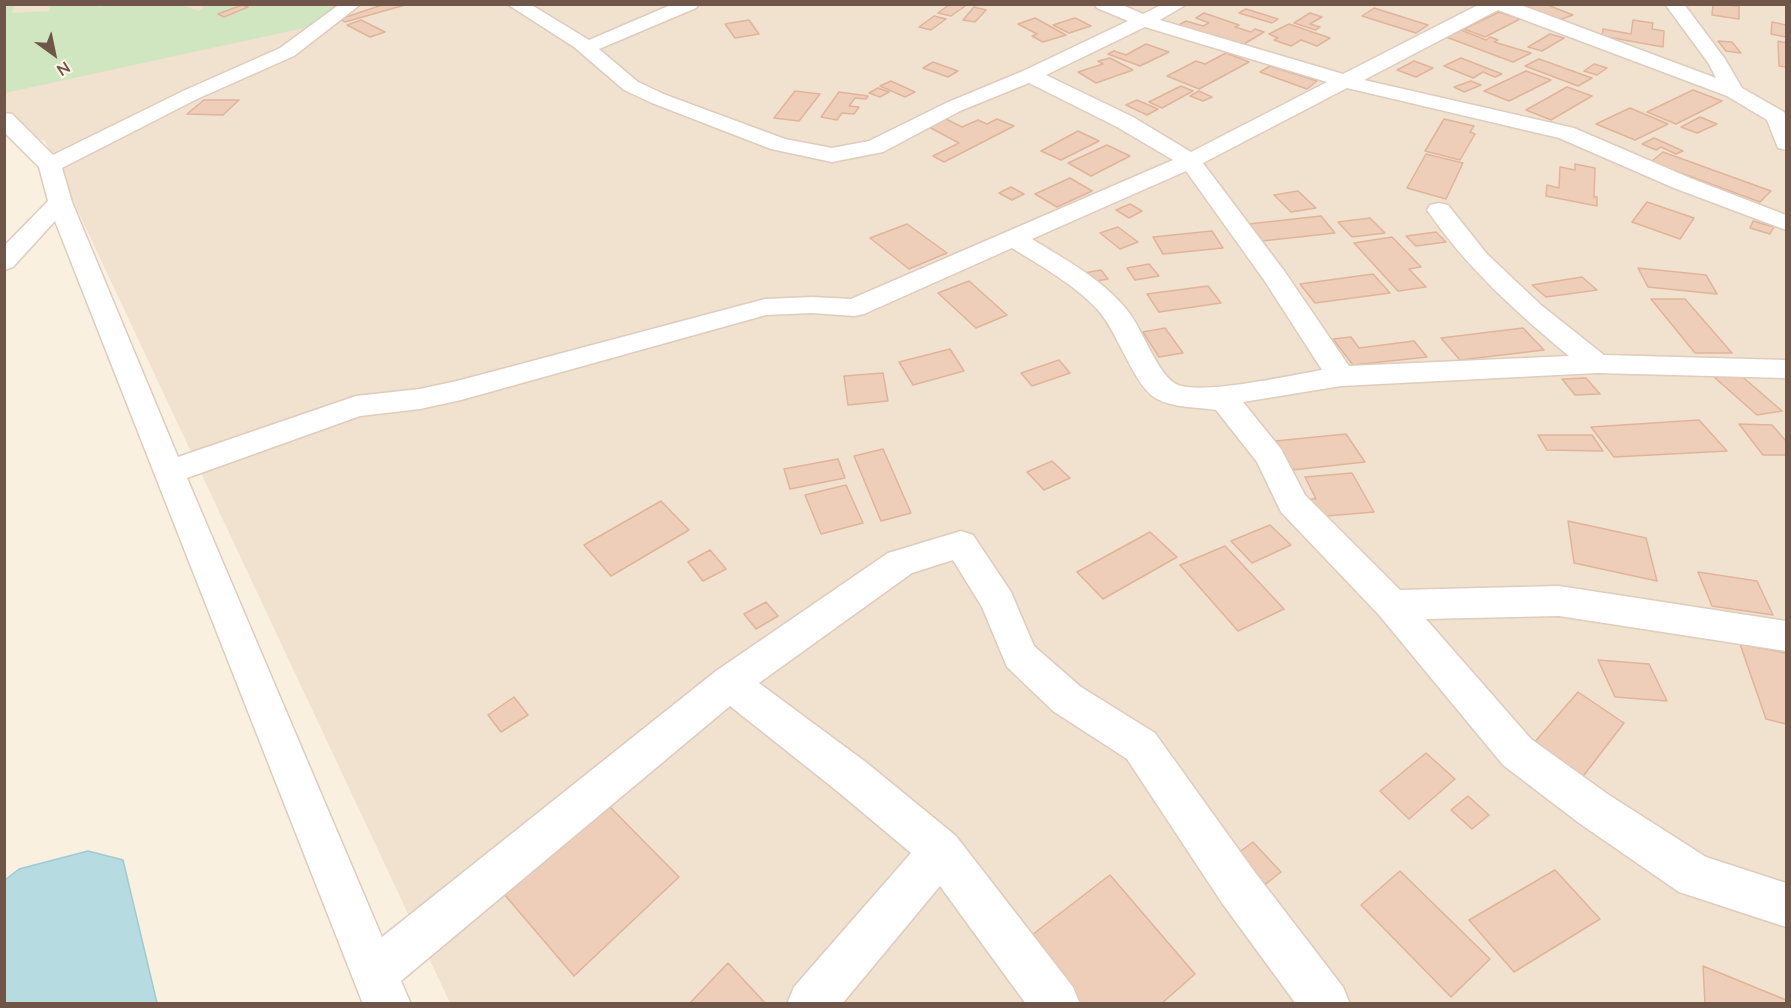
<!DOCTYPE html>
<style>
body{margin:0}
#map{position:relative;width:1791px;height:1008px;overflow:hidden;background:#faf0e0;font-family:Mulish,sans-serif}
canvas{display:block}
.frame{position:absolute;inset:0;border:6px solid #6f5649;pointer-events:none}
.north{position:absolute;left:24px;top:24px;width:60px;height:60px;-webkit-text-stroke:4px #fef4e5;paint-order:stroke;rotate:147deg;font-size:16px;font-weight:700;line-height:24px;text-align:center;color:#6f5649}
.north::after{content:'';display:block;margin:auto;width:21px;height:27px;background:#6f5649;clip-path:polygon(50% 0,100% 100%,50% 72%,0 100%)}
</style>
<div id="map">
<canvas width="1791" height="1008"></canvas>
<div class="frame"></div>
<div class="north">N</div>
</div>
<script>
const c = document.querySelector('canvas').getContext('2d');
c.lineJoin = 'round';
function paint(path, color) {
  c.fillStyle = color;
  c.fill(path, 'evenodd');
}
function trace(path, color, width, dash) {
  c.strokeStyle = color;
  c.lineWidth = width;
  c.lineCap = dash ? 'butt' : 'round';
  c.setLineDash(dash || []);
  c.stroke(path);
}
paint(new Path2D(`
 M5,5H1786V1003H450L45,141L5,127Z`), '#f1e1cf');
paint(new Path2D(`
 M48,4H99V7L110,4H180L199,11L207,4L341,5L313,26L5,93V5H14L12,13L50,11Z`), '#d0e6c0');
const water = new Path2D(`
 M88,851L123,860L157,1003H5V880L19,869Z`);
paint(water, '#b6dce2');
trace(water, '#9dcbd3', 1.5);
const building = new Path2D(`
 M385,4L405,5L345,22L340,19Z
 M950,4H968L951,16L938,13Z
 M1517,4H1545L1573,15L1559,20Z
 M1713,4L1739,6V19L1712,15Z
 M242,5L248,7L224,17L218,14Z
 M974,7L986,10L975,22L963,20Z
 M1374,8L1428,25L1416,33L1362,16Z
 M1246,9L1278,19L1272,23L1239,13Z
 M1499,12L1520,19L1485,37L1464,29Z
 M1204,13L1239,25L1235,27L1251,32L1255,29L1264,32L1239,47L1177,26L1186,21L1203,26L1209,23L1196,18Z
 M1310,13L1322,17L1310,24L1320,27L1316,30L1294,23Z
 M934,16L946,19L931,30L919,27Z
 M1035,18L1066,35L1043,42L1032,36L1037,34L1018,24Z
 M1075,18L1091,26L1069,33L1053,25Z
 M361,20L385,32L370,37L347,25Z
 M749,20L759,34L735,38L725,24Z
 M1633,20L1653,23L1652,29L1664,31L1663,47L1602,36L1603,29L1631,34Z
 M1772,22L1786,25V37L1771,34Z
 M1289,24L1330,38L1317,46L1301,40L1291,46L1274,40L1278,38L1269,34Z
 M1461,30L1486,40L1490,37L1498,40L1494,42L1531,53L1513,62L1446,37Z
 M1550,34L1564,38L1542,51L1528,47Z
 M1718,41L1732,42L1741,53L1726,51Z
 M1778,41L1786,43V67L1779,66Z
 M1146,44L1169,52L1140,66L1108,54L1114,51L1126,55Z
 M1226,53L1249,62L1199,89L1167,76L1196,61L1205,64Z
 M1110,58L1133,70L1096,83L1078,72L1103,64L1098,61Z
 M1461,58L1502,74L1495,77L1483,72L1473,78L1444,66Z
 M1539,59L1592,78L1578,86L1525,66Z
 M1414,61L1433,68L1416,77L1397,70Z
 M933,62L958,71L948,77L923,68Z
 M1594,64L1607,68L1597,75L1584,71Z
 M1270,66L1317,81L1307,89L1260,72Z
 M1526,71L1551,80L1509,101L1484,91Z
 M891,81L915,92L905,97L880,86Z
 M1471,81L1481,85L1464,92L1454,87Z
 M1181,86L1193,91L1162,108L1149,102Z
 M1567,87L1592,96L1551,120L1526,110Z
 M878,88L889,92L880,97L869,93Z
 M1693,90L1722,101L1676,124L1647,112Z
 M795,91L820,94L799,121L774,118Z
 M1199,91L1212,97L1203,101L1190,96Z
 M839,92L868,96L866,99L855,98L849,106L859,107L854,114L842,113L837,120L821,117Z
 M204,100H239L223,115L187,114Z
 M1137,100L1158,109L1147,115L1126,105Z
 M1630,108L1668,124L1635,140L1596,124Z
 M1700,117L1717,124L1697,133L1681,127Z
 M944,118L962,127L978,120L987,124L997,119L1014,126L944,162L933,156L959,143L927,126Z
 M1444,119L1474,126L1470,132L1475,134L1460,160L1425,151Z
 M1078,131L1099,141L1061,160L1041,151Z
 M1654,138L1683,151L1676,154L1661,147L1656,150L1642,144Z
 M1107,145L1130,156L1091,176L1068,163Z
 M1663,152L1771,191L1760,202L1651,162Z
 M1426,154L1463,163L1446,199L1407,188Z
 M1575,164L1595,168L1594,197H1597V206L1546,196L1547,185L1559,188L1560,167L1575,170Z
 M1070,178L1092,191L1057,207L1035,194Z
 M1011,187L1024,194L1012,200L999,193Z
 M1298,191L1316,208L1291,212L1274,195Z
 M1647,202L1694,218L1680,239L1632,222Z
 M1130,204L1142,211L1129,218L1116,210Z
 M1321,216L1335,233L1262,241L1249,224Z
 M1370,218L1385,233L1352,237L1338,222Z
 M1753,221L1774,227L1770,234L1750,228Z
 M907,224L947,253L909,269L870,238Z
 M1118,227L1138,242L1120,249L1100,233Z
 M1212,231L1223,248L1163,254L1153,237Z
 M1436,232L1446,242L1416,246L1406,236Z
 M1392,237L1421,267L1409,269L1426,287L1398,291L1354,243Z
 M1149,264L1159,276L1135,280L1127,268Z
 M1638,268L1706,275L1717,294L1648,287Z
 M1101,270L1108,279L1091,282L1084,273Z
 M1373,274L1390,293L1315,303L1300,284Z
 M1582,277L1597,290L1546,297L1532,285Z
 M969,281L1007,315L976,328L938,293Z
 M1208,286L1221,303L1159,312L1147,294Z
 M1651,299H1685L1732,353H1695Z
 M1165,328L1183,353L1159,357L1143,332Z
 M1523,328L1544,350L1460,360L1441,338Z
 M1351,337L1359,348L1414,341L1427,357L1353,365L1333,339Z
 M950,349L964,371L913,385L899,362Z
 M1059,360L1070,373L1032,386L1021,373Z
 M883,373L888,401L848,405L844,376Z
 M1738,373L1782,411L1757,415L1714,377Z
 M1586,378L1600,394L1575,395L1562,379Z
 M1699,420L1727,451L1614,457L1591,427Z
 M1739,424L1772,425L1786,441V455H1763Z
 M1346,434L1365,462L1292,470L1275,441Z
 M1538,435H1592L1603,451L1547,450Z
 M883,449L911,513L881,521L854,456Z
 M838,459L845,478L790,489L784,469Z
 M1052,461L1070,478L1044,490L1027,472Z
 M1352,473L1374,512L1315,517L1306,499H1316L1305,477Z
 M846,485L863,523L821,534L805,495Z
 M661,501L689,530L611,576L584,545Z
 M1568,521L1646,538L1657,581L1574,563Z
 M1270,525L1291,545L1252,563L1231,541Z
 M1150,532L1177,557L1103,599L1077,572Z
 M1225,546L1284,609L1238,631L1180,565Z
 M710,550L726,569L703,581L688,562Z
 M1698,572L1757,581L1773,615L1712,606Z
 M766,602L778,616L756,629L744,614Z
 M1740,644L1786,653V724L1766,719Z
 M1598,660L1649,664L1667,701L1615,697Z
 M1578,692L1624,723L1581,779L1533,744Z
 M514,697L528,715L501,732L488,715Z
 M1426,753L1455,779L1409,819L1380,791Z
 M1468,796L1489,815L1472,829L1451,810Z
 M607,804L679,877L574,976L504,894Z
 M1253,842L1281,872L1262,887L1234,856Z
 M1555,870L1600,919L1514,972L1469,920Z
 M1400,871L1490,959L1451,997L1361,905Z
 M1110,875L1195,974L1161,1004H1079L1028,938Z
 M728,963L766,1004H689Z
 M1703,966L1786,1000V1004H1705Z`);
paint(building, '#eeceb9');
trace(building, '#e0b49a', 1.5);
const street = new Path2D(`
 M340,4H361L294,56L197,99L62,168L72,202L178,457L356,396L420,389L461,380L765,299L812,297L851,299L1173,160L1117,127L1029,83L960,111L883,152L832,162L771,149L652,103L624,90L574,47L507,4H530L589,40L673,4H699L696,8L599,49L638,82L666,95L785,139L832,148L869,141L946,103L1023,71L1128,21L1097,8L1094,4H1120L1143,14L1163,4H1187L1160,20L1343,74L1480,4H1518L1716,78L1709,64L1665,4H1684L1725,59L1742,88L1784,112L1786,117V150L1778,148L1767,120L1727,96L1498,10L1364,80L1574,128L1690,178L1786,215V230L1674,188L1559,138L1347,88L1203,163L1285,272L1349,366L1569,356C1516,312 1466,267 1427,210L1430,205L1439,203L1448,205L1487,254L1541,305L1604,355L1786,360V378L1597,373L1341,386L1243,402L1281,449L1305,495L1400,590L1559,586L1786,621V651L1559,616L1426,619L1531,739L1609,795L1706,857L1786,883V927L1679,892L1579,823L1503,765L1379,615L1281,512L1257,462L1216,410C1197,407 1174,408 1157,399C1134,387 1118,332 1098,310C1074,284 1042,267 1012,248L864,314L854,316L812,313L766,315L461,400L420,409L360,416L187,478L382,937L716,671L888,553L961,531L973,535L1011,592L1034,646L1081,687L1155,733L1254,871L1343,987L1350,1004H1296L1222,903L1127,759L1053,711L1007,667L982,607L953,560L912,573L759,683L867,763L956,836L1073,987L1080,1004H1026L940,886L842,1004H787L794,987L911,853L837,791L730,706L401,981L411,1004H363L55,221L13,267L4,270V246L48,201L39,167L4,132V113L12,114L53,155L183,91L280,48ZM1145,27L1327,82L1191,152L1133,117L1046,75ZM1186,171L1264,280L1322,370C1291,375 1204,395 1178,385C1158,377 1142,327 1127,310C1102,279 1066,260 1032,239Z`);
trace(street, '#deccbd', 3);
paint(street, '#fff');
</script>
